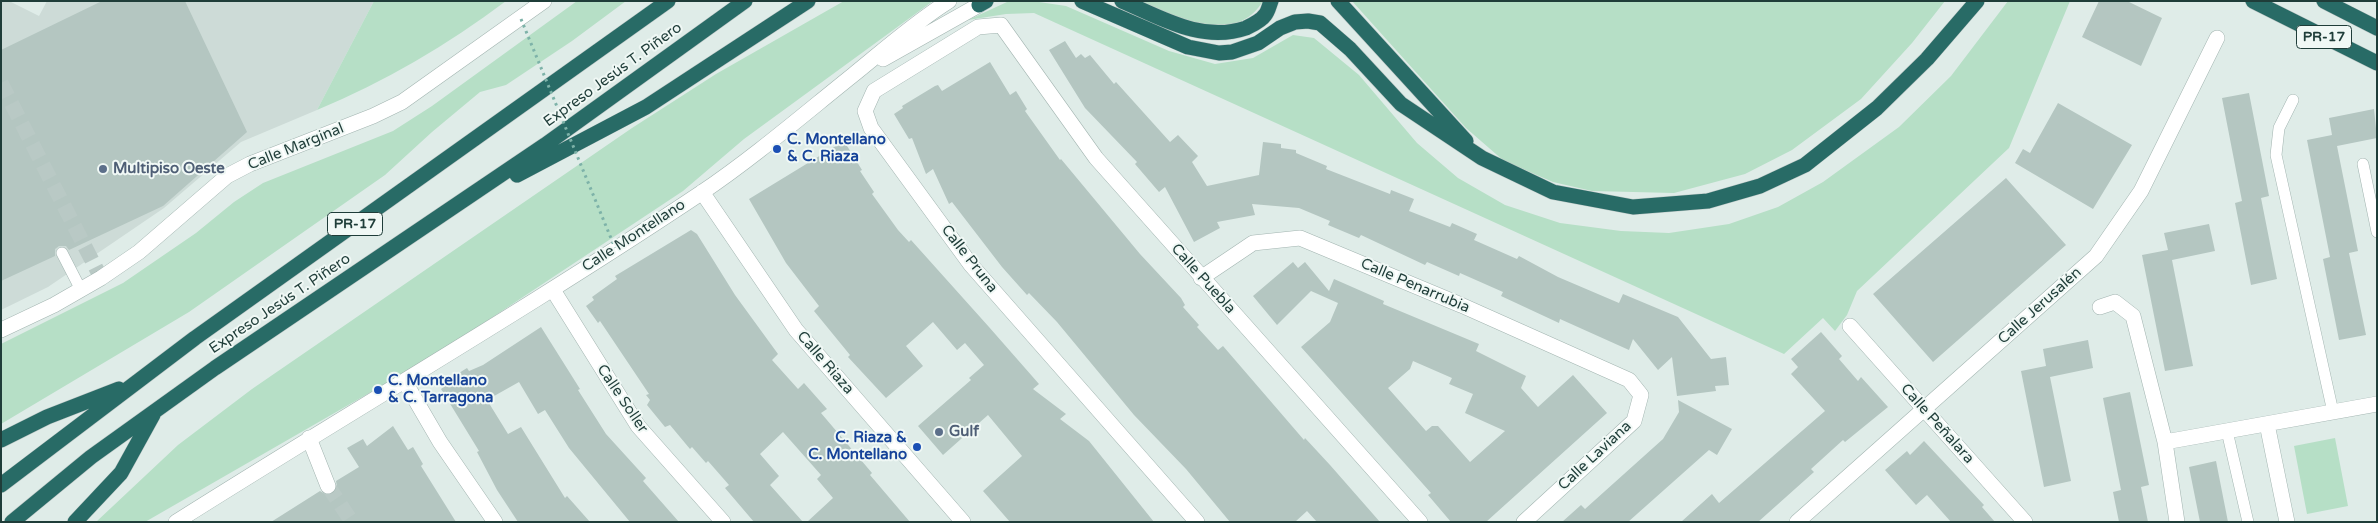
<!DOCTYPE html>
<meta charset="utf-8">
<style>
body{margin:0}
#map{position:relative;width:2378px;height:523px;overflow:hidden;background:#dfece8;font-family:"Varela Round",sans-serif}
canvas{display:block}
.frame{position:absolute;inset:0;border:2px solid #1f3d39;pointer-events:none}
</style>
<div id="map">
<canvas width="2378" height="523"></canvas>
<div class="frame"></div>
</div>
<script>
const c = document.querySelector('canvas').getContext('2d');
c.lineJoin = 'round';
function paint(path, color) {
  c.fillStyle = color;
  c.fill(path, 'evenodd');
}
function trace(path, color, width, dash) {
  c.strokeStyle = color;
  c.lineWidth = width;
  c.lineCap = dash ? 'butt' : 'round';
  c.setLineDash(dash || []);
  c.stroke(path);
}
function drawText(font, color, halo, rows, align = 'center') {
  c.font = font + ' "Varela Round",sans-serif';
  c.lineWidth = 4;
  c.setLineDash([]);
  c.textBaseline = 'middle';
  c.strokeStyle = halo;
  c.fillStyle = color;
  for (const [text, x, y, turn = 0] of rows) {
    c.save();
    c.translate(x, y);
    c.rotate((+turn || 0) * Math.PI / 180);
    c.textAlign = isNaN(turn) ? turn : align;
    if (halo) c.strokeText(text, 0, 0);
    c.fillText(text, 0, 0);
    c.restore();
  }
}
paint(new Path2D(`
 M1,1H9L39,16L47,1H374L317,110L241,142L164,208L48,287L1,310Z`), '#cddbd7');
paint(new Path2D(`
 M374,1H506C447,45 385,82 317,110Z
 M577,1H626L572,41L506,85L480,92L432,132L385,175L189,312L1,424V344L123,283L196,233L234,202L263,183L393,131L432,106Z
 M844,1H933L744,139L683,191L437,354L145,522H96L178,445L252,389L632,128L716,74Z
 M1139,1H1263C1235,47 1177,17 1139,1Z
 M1352,1H1945L1912,43L1861,99L1792,150L1745,174L1674,193L1592,191L1553,182L1504,161L1466,128Z
 M2008,1H2070L2009,148L1857,291L1847,315L1835,331L1823,318L1784,354L1034,13L1006,14L968,20L1007,2H1039L1066,6L1169,51L1215,64L1253,58L1293,35L1314,38L1359,75L1417,143L1458,178L1505,205L1560,223L1621,231L1669,233L1729,224L1778,207L1823,182L1899,127L1951,76Z
 M2335,438L2348,506L2307,514L2294,446Z`), '#b6dfc6');
paint(new Path2D(`
 M102,1H185L247,132L163,206L69,250L66,246H59L55,249V256L1,281V50Z
 M2099,1H2127L2162,18L2141,66L2082,37Z
 M1065,41L1076,58L1081,54L1085,58L1090,55L1114,84L1116,82L1170,142L1178,135L1198,156L1192,162L1207,186L1259,175L1263,142L1281,144V148L1296,150V153L1327,166L1326,169L1390,194L1391,190L1414,199L1409,211L1450,227L1452,223L1477,234L1474,240L1517,259L1519,256L1558,277L1619,303L1623,294L1678,317L1711,359L1726,357L1729,385L1715,386L1716,391L1677,396L1672,357L1658,370L1633,339L1629,350L1560,319L1559,323L1501,296L1503,292L1460,273L1459,276L1427,262L1425,265L1361,235L1359,238L1328,225L1330,221L1299,208L1252,204L1255,215L1217,222L1220,228L1194,242L1165,187L1159,192L1135,164L1137,162L1085,108L1049,50Z
 M990,62L1010,95L1016,91L1027,109L1025,111L1060,160L1061,159L1140,254L1181,298L1185,305L1183,307L1199,325L1197,327L1218,350L1223,346L1304,440L1305,438L1330,465L1380,522H1317L1307,511L1295,522H1230L1186,469L1134,415L1057,322L1029,293L1027,295L1002,267L952,202L949,204L933,169L926,174L912,138L909,139L894,114L903,108L902,106L935,86L938,85L942,91Z
 M2249,93L2269,196L2261,198L2277,279L2251,285L2235,203L2242,201L2222,98Z
 M2058,103L2132,145L2093,209L2015,163L2023,149L2030,153Z
 M2374,109L2377,138L2337,146L2358,251L2349,253L2366,335L2339,340L2323,259L2330,257L2307,140L2332,135L2329,118Z
 M844,141L862,170L860,171L874,192L872,194L898,230L909,242L911,240L989,327L1039,384L1033,389L1066,414L1060,419L1089,441L1154,522H1010L983,491L1022,456L988,415L943,455L918,426L971,380L969,378L984,365L965,343L957,350L933,322L906,346L923,366L886,398L848,357L850,355L814,311L819,306L786,263L749,199Z
 M2006,178L2066,245L1933,362L1873,294Z
 M2209,224L2215,251L2172,260L2193,366L2165,371L2142,255L2168,250L2164,233Z
 M691,230L697,234L735,295L778,354L772,360L798,389L804,383L827,409L821,413L872,473L870,475L910,522H807L833,498L817,479L821,475L783,432L760,454L779,476L770,485L803,522H754L725,488L729,485L708,461L706,463L692,447L690,449L670,425L665,427L647,405L650,400L646,395L649,394L600,321L598,323L586,306L594,300L592,297L617,279L615,276Z
 M1293,262L1298,268L1305,262L1329,291L1334,279L1384,301L1383,304L1479,344L1476,351L1526,376L1521,388L1538,407L1573,375L1607,413L1486,522H1451L1428,495L1431,493L1301,347L1330,322L1338,303L1311,291L1277,325L1253,296ZM1413,361L1452,378L1449,384L1473,394L1465,413L1505,431L1470,462L1438,426H1432L1426,431L1388,388L1410,369Z
 M541,327L580,389L578,390L606,434L646,478L643,481L679,522H630L569,448L545,410L538,414L519,382L487,400L508,434L521,427L565,498L567,496L590,522H518L497,490L477,452L479,451L441,389L445,386L443,383L467,368L469,371L483,365Z
 M1821,332L1842,356L1839,359L1858,381L1861,377L1888,407L1845,442L1843,440L1811,469L1814,472L1758,522H1681L1712,494L1719,503L1825,411L1791,374L1798,367L1791,359Z
 M2088,340L2093,368L2050,377L2071,481L2044,487L2021,371L2046,366L2043,349Z
 M2130,392L2149,485L2141,487L2148,522H2119L2113,492L2121,490L2103,398Z
 M1678,400L1732,429L1717,455L1709,450L1628,522H1562L1581,505L1585,509L1663,439L1679,412Z
 M393,426L408,450L413,447L423,464L421,466L456,522H271L320,491L327,495L335,492L337,487L336,481L359,467L347,448L363,439L367,446Z
 M1924,441L1984,505L1982,507L1995,522H1951L1927,495L1916,505L1885,470L1907,451L1910,455Z
 M2216,461L2228,522H2200L2189,467Z`), '#b4c6c1');
trace(new Path2D(`
 M1,83L101,278
 M328,486L352,522`), '#b9c9c5', 15, [15, 8]);
const lane = new Path2D(`
 M2293,100L2279,128L2276,155L2333,412
 M2363,164L2377,232
 M62,253L81,290
 M2227,431L2248,522`);
const street = new Path2D(`
 M883,59L979,5
 M702,192L796,330L963,522
 M1201,278L1253,243L1300,238L1461,305L1629,380L1641,395L1634,421L1524,522
 M553,290L638,426L723,522
 M2100,307L2115,302L2133,316L2165,442L2177,522
 M1850,326L2025,522
 M1,330L54,305L101,278L139,252L227,176L250,164L373,116L402,102L544,1
 M405,382L440,442L495,522
 M2267,424L2287,522
 M309,438L328,486
 M2165,442L2377,404
 M176,522C350,412 529,308 701,193C753,158 803,115 853,75C884,50 914,23 949,1
 M1197,522L971,265L871,128L865,111L874,91L978,27L1001,25L1096,158L1420,522
 M1797,522L2096,256L2141,191L2217,38`);
const highway = new Path2D(`
 M1082,1L1188,47L1219,53L1232,52L1258,43L1280,28L1295,22L1308,21L1320,23L1350,49L1401,104L1482,158L1553,192L1633,207L1708,201L1760,186L1805,165L1877,108L1927,59L1977,1
 M1122,1C1162,18 1202,43 1246,28C1252,25 1261,21 1265,15C1268,12 1269,6 1271,1
 M1338,1L1466,141
 M2253,1L2377,63
 M2324,1L2377,28
 M979,5L986,1
 M517,175L646,107L808,1
 M1,440L47,417L119,389
 M1,485L195,338L668,1
 M12,522L91,457L215,368L545,145L745,1
 M75,522L121,473L153,415`);
trace(lane, '#a2b4b0', 12);
trace(street, '#a2b4b0', 16);
trace(highway, '#c0c9c8', 16);
trace(lane, '#fff', 11);
trace(street, '#fff', 15);
trace(highway, '#286b66', 15);
trace(new Path2D(`
 M521,19L615,248`), '#7db2a8', 3, [2.5, 4]);
for (const [x, y, r, color] of [
 [777,149,5,"#1a4fb4"],
 [103,169,5,"#5c6f8a"],
 [378,390,5,"#1a4fb4"],
 [939,432,5,"#5c6f8a"],
 [917,447,5,"#1a4fb4"]
]) {
  const dot = new Path2D();
  dot.arc(x, y, r, 0, 2 * Math.PI);
  c.fillStyle = color;
  c.fill(dot);
  trace(dot, '#f0f8f5', 2);
}
for (const [x, y, w] of [
 [2324,37,55],
 [355,224,55]
]) {
  const box = new Path2D();
  box.roundRect(x - w / 2, y - 11.5, w, 23, 4);
  c.fillStyle = '#f0f8f5';
  c.fill(box);
  trace(box, '#1f3d39', 1);
}
drawText('bold 14px', '#1f3d39', null, [
 ["PR-17",2324,37],
 ["PR-17",355,224]
]);
drawText('15px', '#1f3d39', '#f0f8f5', [
 ["Expreso Jesús T. Piñero",613,75,-36],
 ["Calle Marginal",296,147,-22],
 ["Calle Montellano",634,236,-33],
 ["Calle Pruna",969,259,52],
 ["Calle Puebla",1203,279,48],
 ["Calle Penarrubia",1415,286,23],
 ["Expreso Jesús T. Piñero",280,304,-34],
 ["Calle Jerusalén",2040,306,-42],
 ["Calle Riaza",825,363,49],
 ["Calle Soller",622,399,56],
 ["Calle Peñalara",1937,424,48],
 ["Calle Laviana",1595,456,-43]
]);
drawText('bold 15px', '#164399', '#f0f8f5', [
 ["C. Montellano",787,140],
 ["& C. Riaza",787,157],
 ["C. Montellano",388,381],
 ["& C. Tarragona",388,398],
 ["C. Riaza &",907,438,"right"],
 ["C. Montellano",907,455,"right"]
], 'left');
drawText('bold 15px', '#4e5e75', '#f0f8f5', [
 ["Multipiso Oeste",113,169],
 ["Gulf",949,432]
], 'left');
</script>
